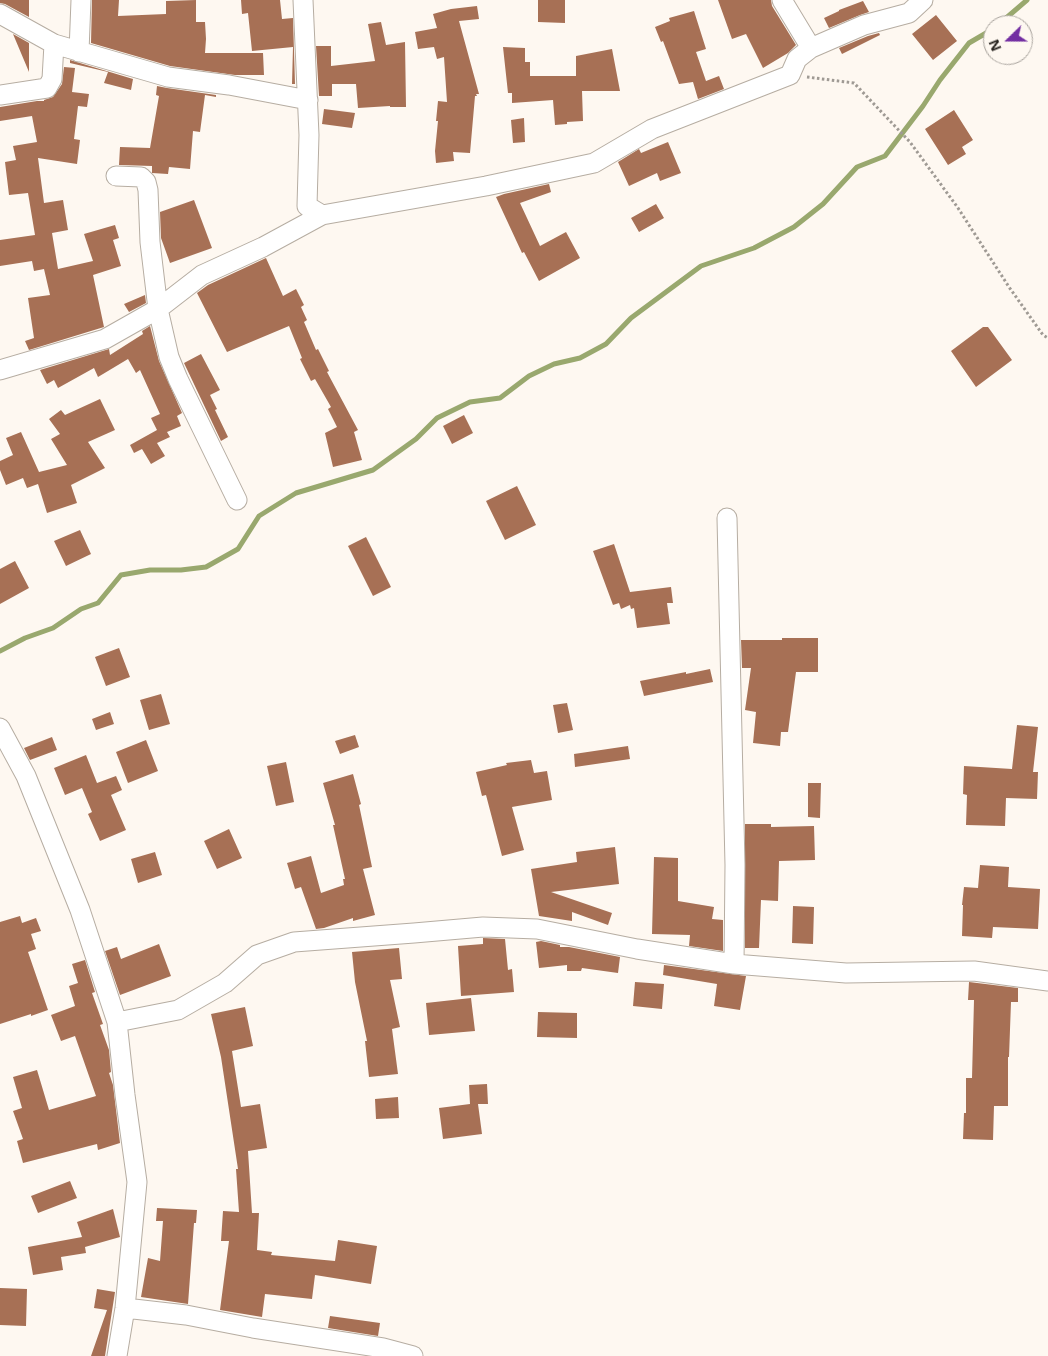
<!DOCTYPE html>
<style>
body{margin:0}
#map{position:relative;width:1048px;height:1356px;overflow:hidden;background:#fef8f1;font-family:"Noto Sans",sans-serif}
canvas{display:block}
.north{position:absolute;left:983px;top:15px;width:50px;height:50px;box-sizing:border-box;background:#fef8f1;border:1px solid #a9a49e;border-radius:50%;rotate:248deg;font-size:14px;font-weight:700;line-height:20px;text-align:center;color:#292521}
.north::after{content:'';display:block;margin:auto;width:18px;height:22px;background:#732ea2;clip-path:polygon(50% 0,100% 100%,50% 72%,0 100%)}
</style>
<div id="map">
<canvas width="1048" height="1356"></canvas>
<div class="north">N</div>
</div>
<script>
const c = document.querySelector('canvas').getContext('2d');
c.lineJoin = 'round';
function trace(path, color, width, dash) {
  c.strokeStyle = color;
  c.lineWidth = width;
  c.lineCap = dash ? 'butt' : 'round';
  c.setLineDash(dash || []);
  c.stroke(path);
}
function paint(path, color) {
  c.fillStyle = color;
  c.fill(path, 'evenodd');
}
trace(new Path2D(`
 M998,25L1027,0
 M0,651L25,638L53,628L81,609L98,603L121,575L150,570H181L206,567L238,549L259,516L296,493L373,470L416,439L437,418L470,402L500,398L529,376L554,364L580,358L606,344L631,318L701,266L754,248L794,227L823,204L857,167L885,156L923,106L940,80L969,43L993,29`), '#99a86e', 5);
paint(new Path2D(`
 M0,0H29V17L5,4L0,3Z
 M92,0H119L118,16L166,14V1L196,0V22H205L206,39L205,53H263L264,75H235L170,66L91,43Z
 M241,0H280L282,19L293,18L295,84H292L293,47L252,51L248,13L242,14Z
 M538,0H565V23L538,22Z
 M718,0H771L772,6L796,45L788,53L763,68L746,34L732,39Z
 M863,1L869,12L860,15L829,28L824,18L839,11V10Z
 M477,6L479,19L459,21L479,94H476L477,96H475L470,153L453,152L454,161L436,163L435,151L438,121H436L438,101L447,102L444,57L437,59L434,47L418,49L415,32L437,28L433,14L451,9Z
 M694,11L706,49L696,52L706,81L719,76L724,89L698,99L693,82L679,84L663,41L661,42L655,27L670,21L669,18Z
 M936,15L957,41L933,60L912,34Z
 M381,22L386,45L405,42L406,107H390V106L358,108L356,84H332V96H319L316,46H331V66L375,61L368,24Z
 M879,33L880,35L842,54L839,48L868,36Z
 M13,34L29,43V72Z
 M503,47L525,48V62H530V76H576V56L612,49L620,91H582L583,121L567,122V124L555,125L553,100L512,103V93H508Z
 M70,60L133,79L131,90L104,83L108,72L70,63Z
 M64,67L75,68L72,92L89,94L87,107L78,106L74,139L80,140L77,164L38,158L44,203L63,200L68,230L52,233L58,269L93,261L84,234L115,225L119,238L113,240L121,266L93,275L104,327L29,350L25,341L34,338L28,298L50,295L44,269L34,271L32,261L0,266V240L35,235L28,193L9,195L5,162L16,160L13,146L37,142L32,116L0,121V107L37,101H44V100L53,97L62,84Z
 M157,86L167,88L216,95V97L205,95L200,132L193,131L190,169L169,167L168,174L152,173V166L119,165L120,147L150,148L159,96L156,95Z
 M324,109L355,113L352,128L322,124Z
 M954,110L973,140L962,147L966,154L948,165L925,129Z
 M524,118L525,142L513,143L511,120Z
 M668,142L681,173L660,181L657,173L629,186L618,162L639,149L641,153Z
 M549,184L551,192L520,203L540,246L566,232L580,258L539,281L524,252L522,253L496,197L504,194Z
 M194,200L212,248L170,263L161,238L160,212Z
 M656,204L664,218L639,232L631,218Z
 M266,258L283,296L296,289L304,305L301,307L307,320L304,322L316,350L318,349L329,371L327,372L358,430L354,432L362,460L333,467L325,433L337,427L328,409L331,407L315,379L311,381L300,359L302,358L289,326L227,352L197,293L208,285Z
 M145,295L146,303L129,312L124,304Z
 M150,326L159,361L182,413L177,416L181,426L167,432L170,437L157,443L165,456L151,464L142,449L134,453L130,445L157,430L151,418L160,414L140,370L136,373L128,359L98,377L94,368L58,388L54,380L47,384L40,370L109,349L110,355L143,334L142,331Z
 M983,327H988L1012,360L976,387L951,351Z
 M201,354L220,390L210,395L217,409L215,410L228,437L221,441L184,363Z
 M100,399L115,430L88,442L105,468L71,485L77,503L47,513L38,484L27,488L23,478L6,485L0,470V461L13,455L6,438L21,432L39,472L67,465L51,439L60,434L49,419L61,410L65,415Z
 M464,415L473,433L452,444L443,426Z
 M517,486L536,525L505,540L486,501Z
 M80,530L91,554L66,566L54,541Z
 M366,537L391,587L373,596L348,546Z
 M614,544L630,592L671,587L673,603H667L670,624L637,628L634,608L631,609L630,605L621,609L619,603L613,605L593,551Z
 M15,561L29,588L0,604V569Z
 M782,638H818V672H796L788,732H781L780,746L753,743L756,712L745,710L751,668H742L741,640H782Z
 M119,648L130,677L106,686L95,657Z
 M710,669L713,682L644,696L640,681L686,672V674Z
 M161,694L170,724L149,730L140,700Z
 M567,703L573,730L558,733L553,705Z
 M110,712L114,724L96,730L92,719Z
 M1017,725L1038,727L1033,772H1038L1037,799L1006,798L1005,826L966,825L967,795L963,794L964,766L1012,769Z
 M355,735L359,747L340,754L335,741Z
 M52,737L57,750L30,760L24,748Z
 M146,740L158,771L128,783L116,752Z
 M628,746L630,759L575,767L574,754Z
 M86,755L97,783L116,776L122,790L111,795L126,830L100,841L88,814L92,812L82,788L65,795L54,768Z
 M531,760L534,773L547,771L552,800L512,807L524,850L502,856L486,795L482,796L476,772L507,765L506,763Z
 M286,762L294,802L276,806L267,766Z
 M353,774L361,804L359,805L372,867L363,869L375,915L353,921V918L324,928L316,929L301,887L295,889L287,863L311,856L321,893L344,885L343,879H345L333,825H335L323,783Z
 M808,783H821L820,818L808,817Z
 M745,824H771V827L814,826L815,860L779,861L778,901L761,900L759,948H745Z
 M229,829L242,858L217,869L204,841Z
 M615,847L619,884L551,892L612,913L608,925L572,912V921L539,916L531,869L577,862L576,852Z
 M155,852L162,875L138,883L131,859Z
 M654,857L678,858V901L714,907L712,919L723,920V951L689,946L690,935L652,934Z
 M980,865L1009,867L1008,887L1040,889L1038,929L993,927L992,938L962,936L963,905H962L964,887L978,888Z
 M793,906L814,907L813,944L792,943Z
 M20,916L22,923L36,918L41,931L31,934L36,949L28,952L48,1010L31,1016V1014L0,1024V922Z
 M483,938L505,939L508,970L512,969L514,992L461,996L458,946L483,944Z
 M541,941L560,945V947H569L620,957L618,973L582,968L581,971H567V965L539,968L536,942Z
 M159,944L171,976L120,995L105,951L117,947L121,959Z
 M399,948L402,979L390,980L400,1027L392,1029L398,1074L369,1077L365,1041H367L355,982L352,952Z
 M85,960L95,992L92,993L103,1024L100,1025L109,1050L111,1072L109,1073L113,1085L120,1143L98,1150L97,1144L23,1163L17,1141L23,1139L13,1111L22,1108L13,1077L37,1070L49,1110L96,1096L75,1036L61,1041L51,1015L75,1006L69,986L78,983L72,964Z
 M664,965L746,976L740,1010L714,1006L717,984L663,975Z
 M635,982L664,984L662,1009L633,1006Z
 M969,982L1018,988V1002H1011L1009,1057H1008V1106H994L993,1140L963,1139L964,1113H966V1078H972L974,1000H968Z
 M471,998L475,1031L429,1035L426,1003Z
 M245,1007L253,1046L232,1051L241,1107L260,1104L267,1148L248,1151L252,1213H259L257,1250L272,1252L271,1255L335,1261L338,1240L377,1246L371,1284L315,1275L312,1299L265,1294L262,1317L220,1310L229,1241H221L223,1211L239,1212L236,1169H238L221,1057L211,1014Z
 M538,1012L577,1013V1038L537,1037Z
 M487,1084L488,1104H478L482,1134L443,1139L439,1108L470,1104L469,1085Z
 M398,1097L399,1118L376,1119L375,1099Z
 M70,1181L77,1198L38,1213L31,1196Z
 M157,1208L197,1210L196,1223H194L188,1304L141,1297L148,1258L160,1261L163,1221H156Z
 M113,1209L120,1237L85,1247L86,1253L61,1257L63,1270L33,1275L28,1247L82,1237L77,1222Z
 M0,1288L27,1289L26,1326L0,1325Z
 M97,1289L115,1292L105,1356H91L107,1310L94,1308Z
 M330,1316L380,1323L378,1336L328,1328Z`), '#a77055');
const minor = new Path2D(`
 M303,0L309,135L307,206L322,215
 M782,0L811,48
 M0,14L54,44L168,77L229,85L308,100
 M79,52L81,0
 M0,95L47,88L52,79L54,44
 M116,176L141,177L146,182L148,190L150,242L158,309L169,357L178,379L237,500
 M0,370L105,339L158,309L202,275L263,247L322,215L486,186L594,163L652,129L790,75L797,59L811,48L864,25L909,13L923,0
 M727,518L735,865L734,964
 M0,728L26,776L80,910L117,1022L125,1095L137,1182L125,1308L117,1356
 M117,1022L178,1010L225,983L257,955L294,942L414,933L483,927L537,929L637,949L734,964L846,973L974,971L1048,981
 M125,1308L186,1315L253,1328L383,1348L413,1356`);
trace(minor, '#b6ada2', 21);
trace(new Path2D(`
 M807,77L854,83L910,142L958,208L1009,287L1043,335L1048,338`), '#9f9a94', 3, [2.5, 2.5]);
trace(minor, '#fff', 19);
</script>
